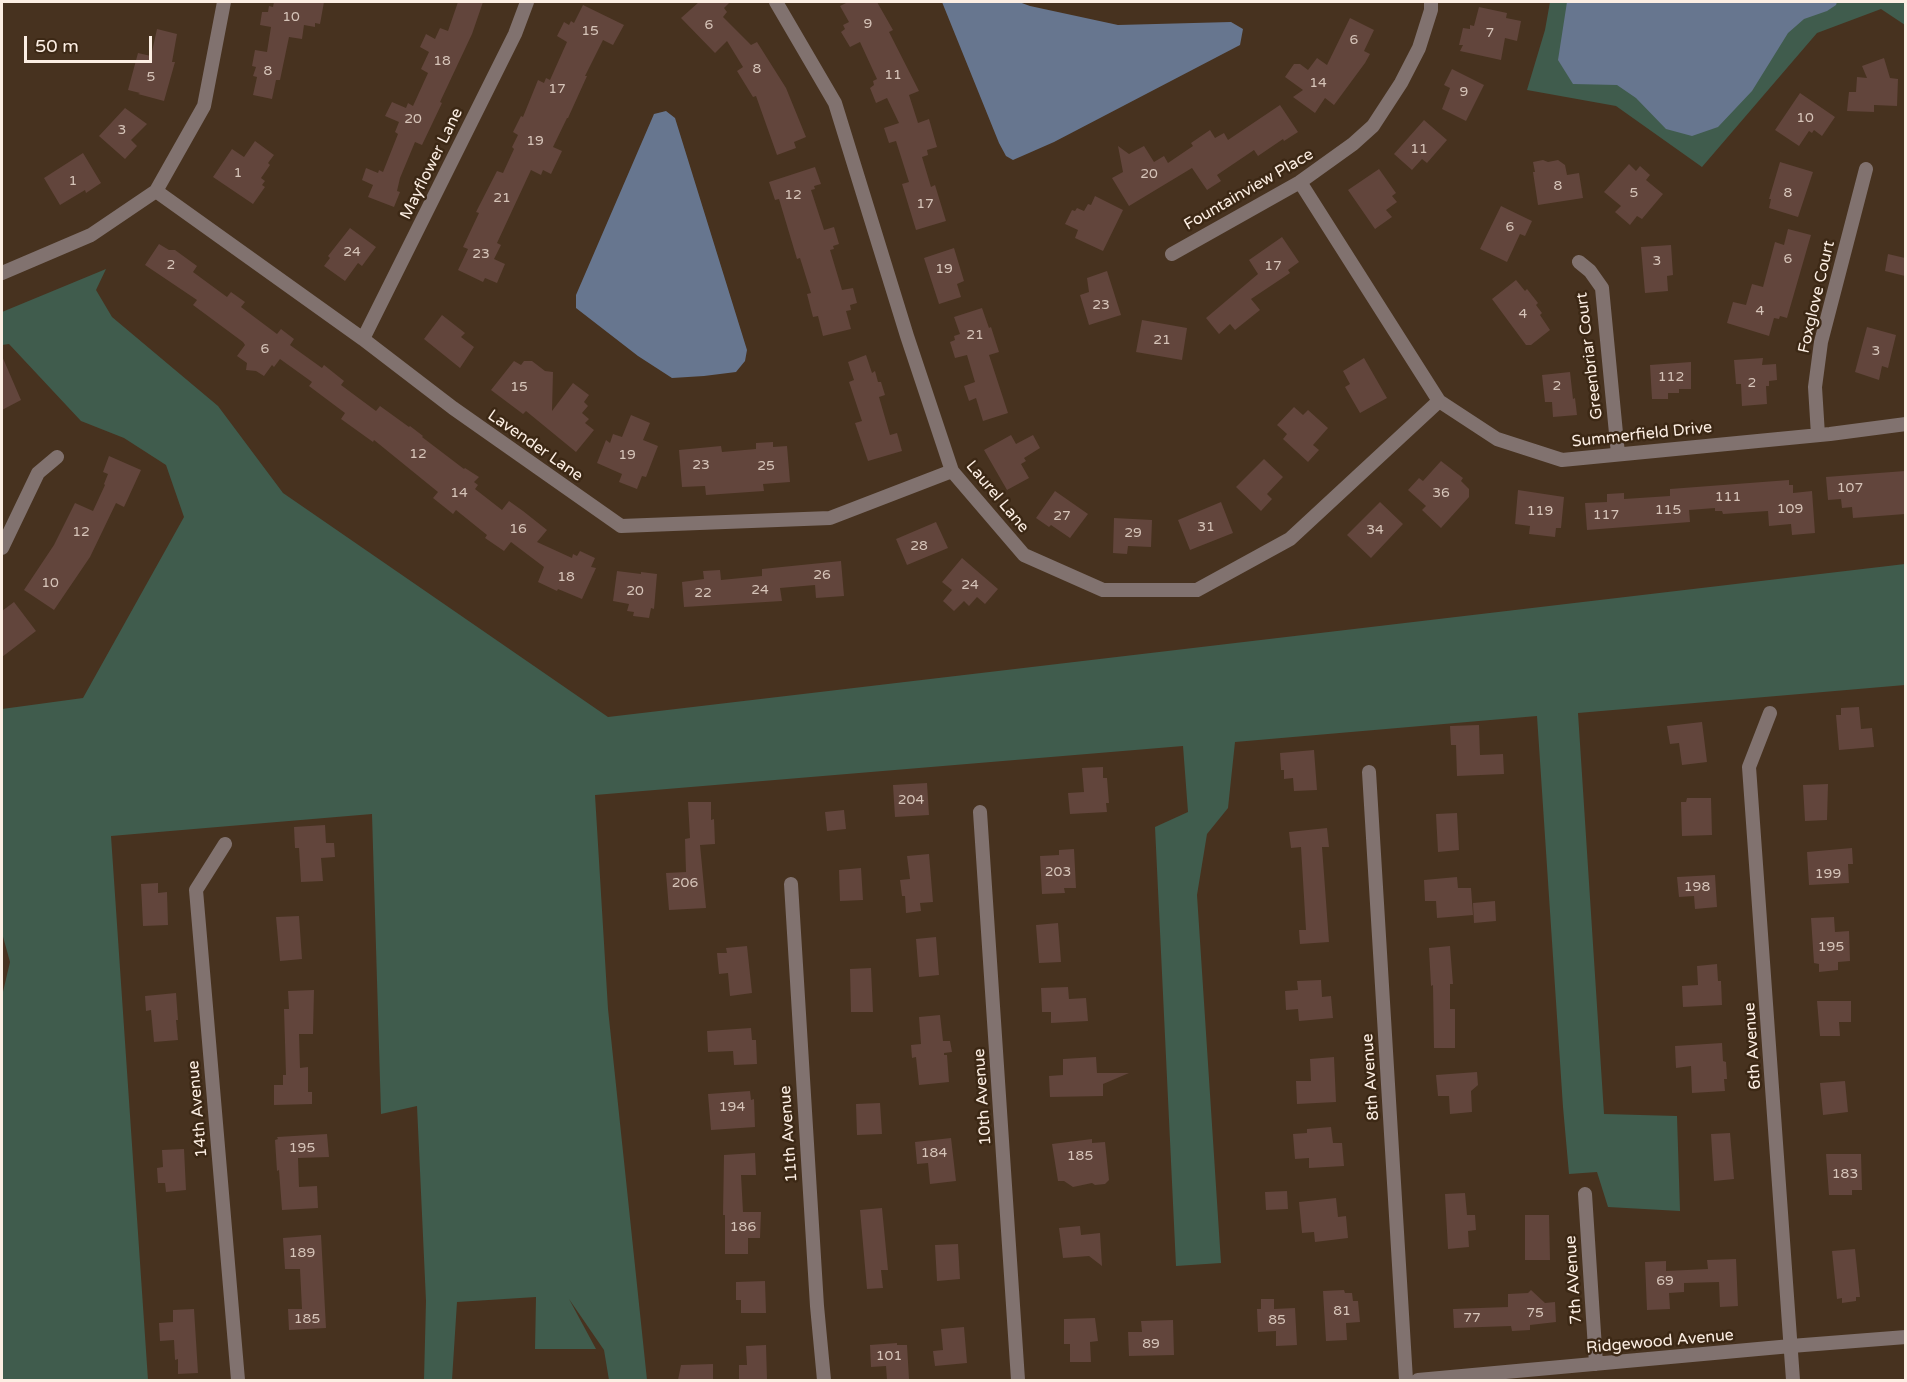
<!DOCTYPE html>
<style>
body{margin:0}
#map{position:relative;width:1907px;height:1382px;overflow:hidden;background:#47321f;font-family:"Varela Round",sans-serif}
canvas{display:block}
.frame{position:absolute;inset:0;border:3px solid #fceee3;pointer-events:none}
.scale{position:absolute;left:24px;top:36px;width:128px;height:27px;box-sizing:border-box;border:3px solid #fceee3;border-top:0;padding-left:8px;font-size:18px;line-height:21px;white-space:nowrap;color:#fceee3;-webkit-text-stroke:4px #3c2815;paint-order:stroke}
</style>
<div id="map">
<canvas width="1907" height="1382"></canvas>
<div class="frame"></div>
<div class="scale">50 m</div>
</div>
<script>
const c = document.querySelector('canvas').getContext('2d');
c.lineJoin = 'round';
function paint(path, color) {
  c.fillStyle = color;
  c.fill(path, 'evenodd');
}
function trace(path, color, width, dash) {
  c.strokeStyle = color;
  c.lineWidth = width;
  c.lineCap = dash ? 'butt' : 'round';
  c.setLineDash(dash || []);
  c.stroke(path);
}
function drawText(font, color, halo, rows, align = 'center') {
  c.font = font + ' "Varela Round",sans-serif';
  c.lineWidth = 5;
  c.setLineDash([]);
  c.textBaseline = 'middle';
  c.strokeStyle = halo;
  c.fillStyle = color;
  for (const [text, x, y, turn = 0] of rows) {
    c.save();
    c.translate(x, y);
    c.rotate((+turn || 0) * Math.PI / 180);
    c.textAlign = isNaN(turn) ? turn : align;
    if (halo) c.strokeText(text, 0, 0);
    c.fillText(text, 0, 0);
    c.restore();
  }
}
paint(new Path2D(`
 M1550,2H1905V25L1881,9L1817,33L1702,167L1616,106L1527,90L1545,30Z
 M106,269L96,290L112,317L218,406L283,493L608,717L1905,564V685L1578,713L1604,1114L1677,1116L1680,1211L1608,1207L1597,1172L1569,1174L1563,1107L1537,716L1235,742L1228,808L1207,834L1197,895L1221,1263L1176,1266L1155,827L1188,812L1183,746L595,795L608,1009L647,1380H609L604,1350L569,1299L596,1349H535L536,1297L457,1302L452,1380H424L426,1301L417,1106L381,1114L372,814L111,836L148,1380H2V996L10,962L2,933V709L83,698L184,517L166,465L124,438L81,421L9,344L2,345V312Z`), '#405c4d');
paint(new Path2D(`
 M942,2H1019L1030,6L1118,25L1231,22L1243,29L1240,45L1054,142L1013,160L1006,156L999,143Z
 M1567,2H1837L1836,5L1827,11L1804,19L1788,33L1752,91L1718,127L1692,136L1666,129L1636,98L1617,85L1573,84L1558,60Z
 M666,111L675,118L747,350L745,361L736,372L704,376L672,378L638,356L576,308V295L654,114Z`), '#67768f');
paint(new Path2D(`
 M274,2H324L320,24L315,23V27L304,25L302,39L289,37L280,80H276L272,99L253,95L257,77L253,76L256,67L252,66L255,50L267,52L271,27L260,25L262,12H268L269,6L273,7Z
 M458,2H483L472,34L440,102L442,103L422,145L415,142L400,178L397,191L400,192L394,207L368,197L373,185L362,180L366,168L378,173L379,170L383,172L398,134L395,132L399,122L385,116L392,102L406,108L408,103L413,106L428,73L421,69L429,52L420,47L426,34L435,39L440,28L448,31Z
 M699,2H730L724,8L727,12L723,17L751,45L757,42L786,88L806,137L794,142L796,148L777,155L756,96L753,97L737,71L743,67L727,41L715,53L681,18Z
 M848,2H877L893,30L889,32L919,91L909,95L918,123L929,119L937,147L927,150L928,155L922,157L931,187L935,185L946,221L916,230L902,184L909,182L896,141L889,143L884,128L899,123L887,98L876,103L870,88L874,85L873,81L877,79L860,42L850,47L841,32L845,29L843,25L849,22L840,6Z
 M583,5L624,25L613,45L603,40L585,76H587L568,118H567L553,147L562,151L551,174L543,170L541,175L531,170L497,243L501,245L494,259L505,264L497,283L485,278L483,282L458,270L468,249L463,247L479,213L476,212L497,171L503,173L514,149L512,147L518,135L513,132L521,116L523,117L538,80L544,83L546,78L550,80L567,42L557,36L564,22L569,25L571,21L574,23Z
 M1479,7L1507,13L1506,18L1521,21L1517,41L1505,38L1501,60L1460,51L1463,45H1459L1463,28L1470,29V25L1474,26Z
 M1350,18L1374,30L1364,51L1370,54L1365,63L1334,105L1325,98L1315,113L1293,97L1303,90L1285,77L1294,64H1300L1308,70L1317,58L1327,65Z
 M157,29L177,34L172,62H175L164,101L138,94L140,93L128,90L138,53L151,56Z
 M1884,58L1890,78L1898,79L1897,106L1874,105V112L1847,111L1849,92H1856L1857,77L1867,78L1862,66Z
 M1452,69L1484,85L1466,121L1442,109L1450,88L1444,85Z
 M1800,93L1835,117L1822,136L1814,130L1812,133L1809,131L1799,146L1775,130Z
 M1280,105L1298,132L1284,141L1283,139L1258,156L1254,150L1217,175L1221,181L1207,190L1192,168L1129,206L1112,178L1123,172L1118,146L1129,154L1144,146L1154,162L1164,156L1168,163L1193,146L1191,143L1210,130L1215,138L1224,133L1228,140Z
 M125,108L147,124L131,140L137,146L125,159L99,136Z
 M1424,120L1447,140L1427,163L1422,159L1412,170L1394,154Z
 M255,141L274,155L268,163L270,165L261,178L265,181L262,185L265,187L253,204L213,177L232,149L244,157Z
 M83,153L101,183L86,193L85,190L60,205L44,178Z
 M1543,160L1548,162L1558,160L1565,165L1567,175L1579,173L1583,198L1538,205L1533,172H1535L1533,162Z
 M1780,162L1813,172L1798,217L1769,208L1771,199H1769Z
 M1629,164L1636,171L1640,166L1650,175L1646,180L1663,194L1642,219L1637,216L1630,225L1615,212L1621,206L1604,192Z
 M815,167L821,184L814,186L815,189L811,190L824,230L834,227L839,244L833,246L834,249L830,250L842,290L853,288L857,303L850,305L851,310L846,311L851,329L823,336L818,316L813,317L807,294L811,293L800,258L797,259L779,199L775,200L769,182Z
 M1379,169L1396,193L1392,196L1397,202L1386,210L1392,217L1375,229L1348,190Z
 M1095,196L1123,210L1103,251L1075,238L1078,230L1065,224L1072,210L1075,211L1077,208L1084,211L1088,204L1091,205Z
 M1501,206L1532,221L1525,236L1520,234L1507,262L1480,249Z
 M350,228L376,247L362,266L358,263L345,281L324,266L330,258L328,256Z
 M1788,229L1811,235L1787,318L1780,316L1779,319L1774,318L1769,336L1727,323L1733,302L1746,305L1752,284L1763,287L1775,242L1784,245Z
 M1282,237L1299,262L1288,270L1290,273L1251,299L1260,310L1235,330L1230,324L1219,334L1206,318L1258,274L1249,260Z
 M159,244L169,250H175L197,266L193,272L227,297L231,292L245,302L241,307L277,334L281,329L294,339L290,345L322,368L324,365L344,381L341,385L376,411L380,406L409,427L410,426L423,436L422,437L464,469L465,468L479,477L474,482L478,485L475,489L502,510L509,501L523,511L547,530L537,542L572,558L573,554L577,556L580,551L595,558L591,567L596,568L582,599L558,589L557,591L538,582L544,567L511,542L504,551L485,538L487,535L456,510L453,514L433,498L438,492L374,440L373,442L341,419L345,413L309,386L312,382L280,359L274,367L272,365L264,376L256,371L246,370L247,363L237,356L245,345L243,342L193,305L197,300L145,265Z
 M1671,245L1673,275L1667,276L1668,291L1645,293L1641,247Z
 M954,248L964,281L957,284L961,297L939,304L924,258Z
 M1888,254L1905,258V276L1885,271Z
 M1107,271L1121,315L1089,325L1080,295L1089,292L1087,278Z
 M1516,280L1525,291L1527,289L1538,303L1536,305L1542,313L1540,315L1550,330L1531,345H1526L1492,299Z
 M982,308L989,328L991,327L999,352L989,355L1008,413L983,421L976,398L969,401L964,386L975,382L967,355L955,358L950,342L955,340L954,336L960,334L954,317Z
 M442,315L465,333L461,337L474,347L460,368L424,339Z
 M1142,320L1187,328L1182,360L1136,352Z
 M1867,327L1896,335L1888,368L1882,366L1879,380L1855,372Z
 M866,355L872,373L875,371L878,382H881L885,395L879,397L890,435L897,433L902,451L868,461L855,423L862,421L849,382L854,380L848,362Z
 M2,356L21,400L2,410Z
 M1364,358L1387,398L1360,413L1345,387L1350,384L1343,371Z
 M1763,358L1762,365L1776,364L1777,380L1769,381V386H1766L1767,404L1742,406L1741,384H1736L1734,360Z
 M514,361L521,365L524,361H532L545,371L553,372L552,411L573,383L589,395L584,402L588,406L582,413L589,419L585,423L594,430L576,452L526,411L523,414L491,390Z
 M1691,362V389H1679V393H1668V399H1652L1650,365Z
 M1570,372L1573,399L1575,398L1577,415L1553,417L1552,402H1545L1542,375Z
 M1294,407L1303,415L1308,410L1328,428L1313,445L1319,450L1308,462L1283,439L1287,434L1277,425Z
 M631,415L650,423L643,440L658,446L646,477L642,476L637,489L619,482L622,474L597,463L606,440L610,443L613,434L622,437Z
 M1011,435L1016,444L1033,435L1040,448L1024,458L1026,461L1021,464L1029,478L1007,490L984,450Z
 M773,442V447L787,446L790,482L763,484L764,491L706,495L705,486L682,487L679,450L721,446L722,452L756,449V443Z
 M109,456L141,470L124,507L116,503L90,557L54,610L24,590L54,545L75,503L93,511L105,485L104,484L108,474L103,472Z
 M1264,459L1283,477L1267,494L1272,499L1261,511L1236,487Z
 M1441,461L1463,478L1461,481L1469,489V497L1441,528L1422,510L1426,506L1408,490L1419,478L1423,481Z
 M1905,471V514L1853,518L1852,507L1842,508L1841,499L1828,500L1826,477Z
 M1789,480V485H1793V493L1812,491L1815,533L1792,535L1791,524L1769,526L1768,511L1723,514L1722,511H1715V508L1689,510L1690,522L1587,530L1585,503L1607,502V494L1624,493V499L1670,496V489Z
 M1518,490L1564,497L1561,528H1556L1555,537L1529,534L1530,526L1515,524Z
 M1055,491L1088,514L1070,538L1051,525L1049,527L1036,518Z
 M1221,502L1233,533L1190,550L1178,520Z
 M1380,502L1403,524L1371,558L1347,535Z
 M1114,518L1152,520L1151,547L1128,546L1127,554L1113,553Z
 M936,522L948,548L907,565L896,539Z
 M962,558L998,589L985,604L977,597L969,606L964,601L954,611L943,601L952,590L942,582Z
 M841,561L844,596L816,598L815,585L780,588L782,601L684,607L682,582L704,579L703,571L720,570L721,580L762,576V569Z
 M617,571L641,574V572L657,574L654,609L651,608L649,618L633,616L634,612L627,611L629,604L613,601Z
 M14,602L36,631L2,657V611Z
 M1859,707L1861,729L1872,728L1874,747L1839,750L1836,715H1841V708Z
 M1702,722L1707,762L1682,765L1679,743L1670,744L1667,726Z
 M1479,725L1480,755L1503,754L1504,774L1457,776L1456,745H1451L1450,726Z
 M1314,750L1317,790L1294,791L1293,778L1284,779V770H1281L1280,753Z
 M1103,767V778H1107L1109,803H1106L1107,812L1070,814L1068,793L1084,792L1082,768Z
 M927,783L929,815L895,817L893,785Z
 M1828,784L1827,820L1805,821L1803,785Z
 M1687,798H1711L1712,835L1682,836L1681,802H1686Z
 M688,802H711V820L714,819L715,844L700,845L706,908L669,910L666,873L686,872L685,839L690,838Z
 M844,810L846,829L827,831L825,812Z
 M1457,813L1459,850L1438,852L1436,814Z
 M325,825L326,843H334L335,857L321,858L323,881L301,882L299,848H295L294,827Z
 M1327,828L1329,847H1322L1329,942L1300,944L1299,930H1306L1301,847L1291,848L1289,832Z
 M1852,848L1853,864H1848L1849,883L1809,885L1807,852Z
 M1074,849L1076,888H1064L1065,893L1042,894L1040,856L1059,855V850Z
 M929,854L933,902L920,903L921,911L906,913L905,896H902L900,880L910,879L907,856Z
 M861,868L863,900L840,901L839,870Z
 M1715,875L1717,907L1695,909L1694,896L1679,897L1677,877Z
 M1457,877L1458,888H1471L1473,915L1437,918L1436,901H1425L1424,880Z
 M158,883V893L167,892L168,925L143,926L141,884Z
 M1495,901L1496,921L1474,923L1473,903Z
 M299,916L302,959L280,961L276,917Z
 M1834,917L1835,932L1849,931L1850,961L1838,962V970L1819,972V964L1814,963L1811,918Z
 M1058,923L1061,962L1039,963L1036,925Z
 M936,937L939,975L919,977L916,939Z
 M747,946L752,993L730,996L728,973L719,974L717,953H727L726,948Z
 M1450,946L1453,984H1450V1009H1455V1048H1434L1433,985L1431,986L1429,948Z
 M1717,964L1718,981H1721L1722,1005L1683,1007L1682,986L1698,985L1697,966Z
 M871,968L873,1012H851L850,969Z
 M1321,980L1322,997L1331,996L1333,1018L1299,1021L1298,1009L1286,1010L1285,991L1298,990L1297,981Z
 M1068,987L1069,999L1086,998L1088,1021L1051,1023V1012H1042L1041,988Z
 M314,990L313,1034H299L300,1068L308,1067V1092H312V1104L274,1105V1085H283V1075H286L284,1009H289L288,991Z
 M176,993L178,1020H176L178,1040L154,1042L151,1010L146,1011L145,996Z
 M1817,1001H1851V1022H1839L1840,1036H1820Z
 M940,1015L943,1041H950L952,1052L944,1053V1055H947L949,1082L919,1085L916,1057L912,1058L911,1045L921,1044L919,1017Z
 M751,1028L752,1040H756L757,1064L734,1065L733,1051L708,1052L707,1031Z
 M1722,1043L1723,1061L1726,1062L1727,1079H1724L1725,1091L1692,1093L1691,1066L1676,1068L1675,1046Z
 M1096,1057L1097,1073H1129L1103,1084V1096L1050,1097L1049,1076L1063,1075V1059Z
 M1334,1057L1336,1102L1297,1104L1296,1081H1311L1310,1059Z
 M1477,1072L1478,1085L1471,1091L1472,1112L1450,1114L1449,1096H1438L1436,1075Z
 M1845,1081L1848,1112L1823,1115L1820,1083Z
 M750,1091L751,1100L754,1099L755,1127L711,1130L708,1094Z
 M880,1103L882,1134L857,1135L856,1104Z
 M1331,1127L1333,1143H1342L1344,1166L1309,1168V1158L1295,1159L1293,1134L1307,1133V1129Z
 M1730,1133L1734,1179L1714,1181L1711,1134Z
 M327,1134L329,1157L298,1158L299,1187L317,1186L318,1208L282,1210L279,1170L277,1171L275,1140L278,1139L277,1137Z
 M951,1138L956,1181L930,1184L928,1163L917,1164L915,1142Z
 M1092,1139V1143L1105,1142L1109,1180L1105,1184L1095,1185L1092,1183L1073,1187L1064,1181H1058L1052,1144Z
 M184,1149L186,1190L166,1192L165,1183H158L157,1168L163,1167L162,1150Z
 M755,1153L756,1175H741L743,1212H761L760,1238H748V1254H725V1215H723L724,1155Z
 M1826,1154H1861L1862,1190H1852V1195H1829Z
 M1287,1191L1288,1209L1266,1210L1265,1192Z
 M1465,1193L1467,1215H1475L1476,1230L1468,1231L1469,1247L1448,1249L1445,1194Z
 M1336,1198L1338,1217L1346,1216L1348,1238L1315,1242L1314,1232L1302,1233L1299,1202Z
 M882,1208L888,1270H881L883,1288L867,1289L860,1210Z
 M1525,1215H1549L1550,1260H1525Z
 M1080,1226L1081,1235L1100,1233L1102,1266L1089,1256L1063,1258L1059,1228Z
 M321,1235L326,1328L289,1330L288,1309H302L300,1269H285L283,1238Z
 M958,1244L960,1279L937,1281L935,1245Z
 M1855,1249L1860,1297H1856V1301L1842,1303V1298L1837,1299L1832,1251Z
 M1736,1259L1738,1306L1720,1307L1719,1282L1684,1283V1292L1669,1293L1670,1309L1647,1310L1645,1262L1666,1261V1271L1708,1269L1707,1260Z
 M765,1281L766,1313H741V1300H736V1282Z
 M1344,1290L1345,1293H1352L1353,1301H1358L1360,1322L1346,1323L1347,1340L1326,1341L1323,1291Z
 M1531,1290L1545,1303L1555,1302L1556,1322L1530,1325V1330L1512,1331L1511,1326L1454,1328L1453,1309L1508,1307V1294L1528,1293Z
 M1261,1299H1274V1309L1295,1308L1297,1345L1276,1346V1331L1258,1332L1257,1309H1261Z
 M194,1309L198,1373L178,1374V1359L175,1360L174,1340L160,1341L159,1323L173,1322V1310Z
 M1095,1318L1098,1341L1090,1342L1091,1362H1070V1344H1064V1319Z
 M1173,1320L1174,1355L1129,1356L1128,1332H1142L1141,1321Z
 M964,1327L967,1363L935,1366L933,1351L943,1350L941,1329Z
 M897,1343V1345H907L909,1379L887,1380L886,1366L871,1367L870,1345Z
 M766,1345L767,1380H739V1365H747L746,1346Z
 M713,1364V1380H678L681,1365Z`), '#62453c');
trace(new Path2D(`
 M776,2L835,103L907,336L952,471L1024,555L1103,590H1197L1290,539L1439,401
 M1300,182L1439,401L1497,439L1562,460L1830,434L1906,424
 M156,191L363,339L453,408L621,526L830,518L952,471
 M1172,254L1300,182L1353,144L1373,126L1401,83L1419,48L1431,10V2
 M1579,262L1590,271L1602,288L1618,454
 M2,273L91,235L156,191L204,106L224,2
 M363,339L515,34L527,2
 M1818,435L1815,387L1821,342L1866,169
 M2,548L38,473L57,457
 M1770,713L1749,767L1793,1380
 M1369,772L1406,1380
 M980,812L1018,1380
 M225,844L196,890L238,1380
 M791,884L817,1306L824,1380
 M1585,1194L1596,1364
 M1418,1380L1791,1346L1906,1337`), '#81726f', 14);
drawText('14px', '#d6c4b9', null, [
 ["10",291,17],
 ["9",868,24],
 ["6",709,25],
 ["15",590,31],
 ["7",1490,33],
 ["6",1354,40],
 ["18",442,61],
 ["8",757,69],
 ["8",268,71],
 ["11",893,75],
 ["5",151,77],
 ["14",1318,83],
 ["17",557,89],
 ["9",1464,92],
 ["10",1805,118],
 ["20",413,119],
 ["3",122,130],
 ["19",535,141],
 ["11",1419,149],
 ["1",238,173],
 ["20",1149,174],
 ["1",73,181],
 ["8",1558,186],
 ["5",1634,193],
 ["8",1788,193],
 ["12",793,195],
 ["21",502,198],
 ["17",925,204],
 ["6",1510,227],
 ["24",352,252],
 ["23",481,254],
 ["6",1788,259],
 ["3",1657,261],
 ["2",171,265],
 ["17",1273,266],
 ["19",944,269],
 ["23",1101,305],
 ["4",1760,311],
 ["4",1523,314],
 ["21",975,335],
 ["21",1162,340],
 ["6",265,349],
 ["3",1876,351],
 ["112",1671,377],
 ["2",1752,383],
 ["2",1557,386],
 ["15",519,387],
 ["12",418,454],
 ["19",627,455],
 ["23",701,465],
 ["25",766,466],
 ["107",1850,488],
 ["14",459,493],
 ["36",1441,493],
 ["111",1728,497],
 ["109",1790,509],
 ["115",1668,510],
 ["119",1540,511],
 ["117",1606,515],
 ["27",1062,516],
 ["31",1206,527],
 ["16",518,529],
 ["34",1375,530],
 ["12",81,532],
 ["29",1133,533],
 ["28",919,546],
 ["26",822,575],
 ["18",566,577],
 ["10",50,583],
 ["24",970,585],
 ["24",760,590],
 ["20",635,591],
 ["22",703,593],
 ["204",911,800],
 ["203",1058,872],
 ["199",1828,874],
 ["206",685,883],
 ["198",1697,887],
 ["195",1831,947],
 ["194",732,1107],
 ["195",302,1148],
 ["184",934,1153],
 ["185",1080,1156],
 ["183",1845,1174],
 ["186",743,1227],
 ["189",302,1253],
 ["69",1665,1281],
 ["81",1342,1311],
 ["75",1535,1313],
 ["77",1472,1318],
 ["185",307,1319],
 ["85",1277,1320],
 ["89",1151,1344],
 ["101",889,1356]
]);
drawText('16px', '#fceee3', '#3c2815', [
 ["Mayflower Lane",432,164,-64],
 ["Fountainview Place",1249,190,-30],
 ["Foxglove Court",1817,297,-77],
 ["Greenbriar Court",1590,356,-97],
 ["Summerfield Drive",1642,435,-6],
 ["Lavender Lane",535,446,35],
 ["Laurel Lane",997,497,50],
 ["6th Avenue",1753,1046,-94],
 ["8th Avenue",1371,1077,-94],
 ["10th Avenue",983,1097,-94],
 ["14th Avenue",198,1109,-95],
 ["11th Avenue",789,1134,-94],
 ["7th AVenue",1574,1280,-94],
 ["Ridgewood Avenue",1660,1342,-5]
]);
</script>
